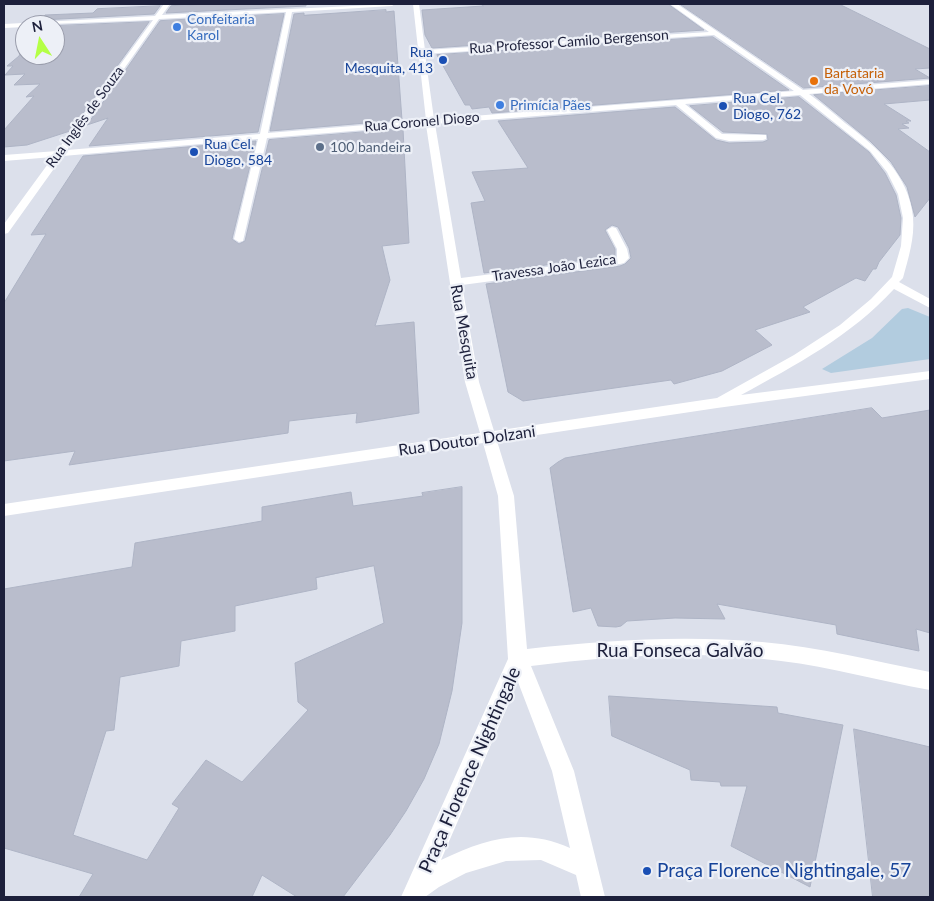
<!DOCTYPE html>
<meta charset="utf-8">
<style>
body{margin:0}
#map{position:relative;width:934px;height:901px;overflow:hidden;background:#dce0eb;font-family:Lato,sans-serif}
canvas{display:block}
.frame{position:absolute;inset:0;border:5px solid #1d203b;pointer-events:none}
.north{position:absolute;left:15px;top:15px;width:50px;height:50px;box-sizing:border-box;background:#edf0f7;border:1px solid #9a9dac;border-radius:50%;rotate:349deg;font-size:14px;font-weight:700;line-height:20px;text-align:center;color:#1d203b}
.north::after{content:'';display:block;margin:auto;width:18px;height:22px;background:#b4ff46;clip-path:polygon(50% 0,100% 100%,50% 72%,0 100%)}
</style>
<div id="map">
<canvas width="934" height="901"></canvas>
<div class="frame"></div>
<div class="north">N</div>
</div>
<script>
const c = document.querySelector('canvas').getContext('2d');
c.lineJoin = 'round';
function paint(path, color) {
  c.fillStyle = color;
  c.fill(path, 'evenodd');
}
function trace(path, color, width, dash) {
  c.strokeStyle = color;
  c.lineWidth = width;
  c.lineCap = dash ? 'butt' : 'round';
  c.setLineDash(dash || []);
  c.stroke(path);
}
function drawText(font, color, halo, rows, align = 'center') {
  c.font = font + ' Lato,sans-serif';
  c.lineWidth = 4.5;
  c.setLineDash([]);
  c.textBaseline = 'middle';
  c.strokeStyle = halo;
  c.fillStyle = color;
  for (const [text, x, y, turn = 0] of rows) {
    c.save();
    c.translate(x, y);
    c.rotate((+turn || 0) * Math.PI / 180);
    c.textAlign = isNaN(turn) ? turn : align;
    if (halo) c.strokeText(text, 0, 0);
    c.fillText(text, 0, 0);
    c.restore();
  }
}
paint(new Path2D(`
 M908,308L930,317V359L831,373L822,369L872,338L902,309Z`), '#b2ccdf');
const building = new Path2D(`
 M208,4H306V6L166,13L171,6Z
 M481,4H668L704,30L432,48L425,35L422,10L483,6Z
 M680,4H839L930,49V68L915,69L930,78L804,88Z
 M160,6L154,14L42,20L45,15L93,13L97,9Z
 M386,10V12L394,11L402,120L270,131L294,14L304,13V15Z
 M284,14L258,132L89,146L108,118L87,125L160,21Z
 M149,22L70,131L27,145L4,147V130L34,96L26,97L40,84L14,85L25,74L5,75L13,66H7L19,56L25,45V55H55V26Z
 M713,37L789,90L492,113L489,107L472,109L470,105H465L437,55Z
 M930,86V100L884,104L911,121H906L909,123L902,124L909,128L898,129L930,152V198L915,217L907,187L891,162L870,141L814,95Z
 M799,97L869,152L885,173L896,195L901,218L900,235L879,262L876,269H873L865,281L856,278L803,307L810,312L755,330L772,345L722,371L674,384L671,380L523,401L508,392L486,284L620,266L625,264L631,258L629,248L618,227L612,225L605,230L615,249V256L484,273L471,203L485,201L472,172L528,168L498,121L675,107L716,140L729,143L763,142L768,140L767,134L723,132L690,106Z
 M403,129L409,243L382,246L390,280L375,326L414,322L419,413L356,423L357,413L289,421L288,433L69,465L75,451L4,461V303L46,234L31,235L83,156L256,141L232,239L239,244L245,241L269,140Z
 M872,408L882,418L930,410V633L916,629L919,651L837,634L836,625L717,604L725,619L675,618L627,621L621,626L616,627L598,626L591,608L573,612L550,468L558,462L565,458L641,445Z
 M462,487V623L452,691L439,744L424,779L406,811L390,835L343,897H297L262,875L252,897H79L93,874L4,848V589L132,567L135,543L262,521V507L351,492L353,506L423,496L422,493ZM374,566L384,623L295,663L298,702L308,710L242,782L206,760L172,804L179,808L147,860L73,835L106,731L114,730L120,677L179,666L181,641L235,631V606L317,589L316,578Z
 M609,696L777,707L778,713L843,725L810,887L731,846L747,786H721L720,782L691,780L690,770L612,736Z
 M854,729L930,747V897H873Z`);
paint(building, '#b9bdcc');
trace(building, '#aeb4c5', 1);
paint(new Path2D(`
 M164,4H170L162,15L395,4L392,6L292,12L268,133L426,120L413,4H419L425,50L709,32L670,4H677L803,90L930,80V84L809,94C822,103 833,113 845,123C877,147 909,175 913,217C915,238 908,259 903,278L899,282L930,299V308L894,289C851,336 796,365 741,395L930,371V379L717,408L497,441L514,496L527,649C605,640 684,635 762,642C819,647 874,661 930,672V690C880,681 831,667 781,661C698,650 613,656 531,666L574,771L605,897H581L576,875L541,860L506,861L466,873L439,887L425,897H401L508,659L498,496L483,443L4,516V504L480,433L465,382L426,125L267,138L243,241L239,242L234,239L258,139L63,156L8,233L4,234V224L53,157L4,161V155L57,151L153,20L25,25V27L4,28V24L155,16ZM286,12L260,134L67,150L159,19ZM714,35L794,91L434,119L425,54ZM800,95L870,151L887,172L898,194L903,218L901,246L892,277L871,299L840,325L794,355L717,398L494,431L479,382L462,285L620,264L624,263L629,258L627,249L616,228L612,227L607,230L617,249V258L461,278L435,124L676,105L716,138L729,141L763,140L766,139V135L722,134L685,104ZM518,682L552,771L570,848C522,827 486,839 441,860Z`), '#fff');
for (const [x, y, r, color] of [
 [177,27,5,"#3f7fe0"],
 [443,60,5,"#1a4fb4"],
 [814,81,5,"#e8710a"],
 [500,105,5,"#3f7fe0"],
 [723,106,5,"#1a4fb4"],
 [320,147,5,"#5c6f8a"],
 [194,152,5,"#1a4fb4"],
 [647,871,5,"#1a4fb4"]
]) {
  const dot = new Path2D();
  dot.arc(x, y, r, 0, 2 * Math.PI);
  c.fillStyle = color;
  c.fill(dot);
  trace(dot, '#edf0f7', 2);
}
drawText('14px', '#366cbe', '#edf0f7', [
 ["Confeitaria",187,19],
 ["Karol",187,35],
 ["Primícia Pães",510,105]
], 'left');
drawText('14px', '#1d203b', '#edf0f7', [
 ["Rua Professor Camilo Bergenson",569,42,-4],
 ["Rua Inglês de Souza",85,117,-54],
 ["Rua Coronel Diogo",422,122,-5],
 ["Travessa João Lezica",554,268,-8]
]);
drawText('14px', '#164399', '#edf0f7', [
 ["Rua",433,52,"right"],
 ["Mesquita, 413",433,68,"right"],
 ["Rua Cel.",733,98],
 ["Diogo, 762",733,114],
 ["Rua Cel.",204,144],
 ["Diogo, 584",204,160]
], 'left');
drawText('14px', '#c56008', '#edf0f7', [
 ["Bartataria",824,73],
 ["da Vovó",824,89]
], 'left');
drawText('14px', '#4e5e75', '#edf0f7', [
 ["100 bandeira",330,147]
], 'left');
drawText('16px', '#1d203b', '#edf0f7', [
 ["Rua Mesquita",464,332,80],
 ["Rua Doutor Dolzani",467,441,-8]
]);
drawText('19px', '#1d203b', '#edf0f7', [
 ["Rua Fonseca Galvão",680,651],
 ["Praça Florence Nightingale",470,770,-66]
]);
drawText('19px', '#164399', '#edf0f7', [
 ["Praça Florence Nightingale, 57",657,871]
], 'left');
</script>
